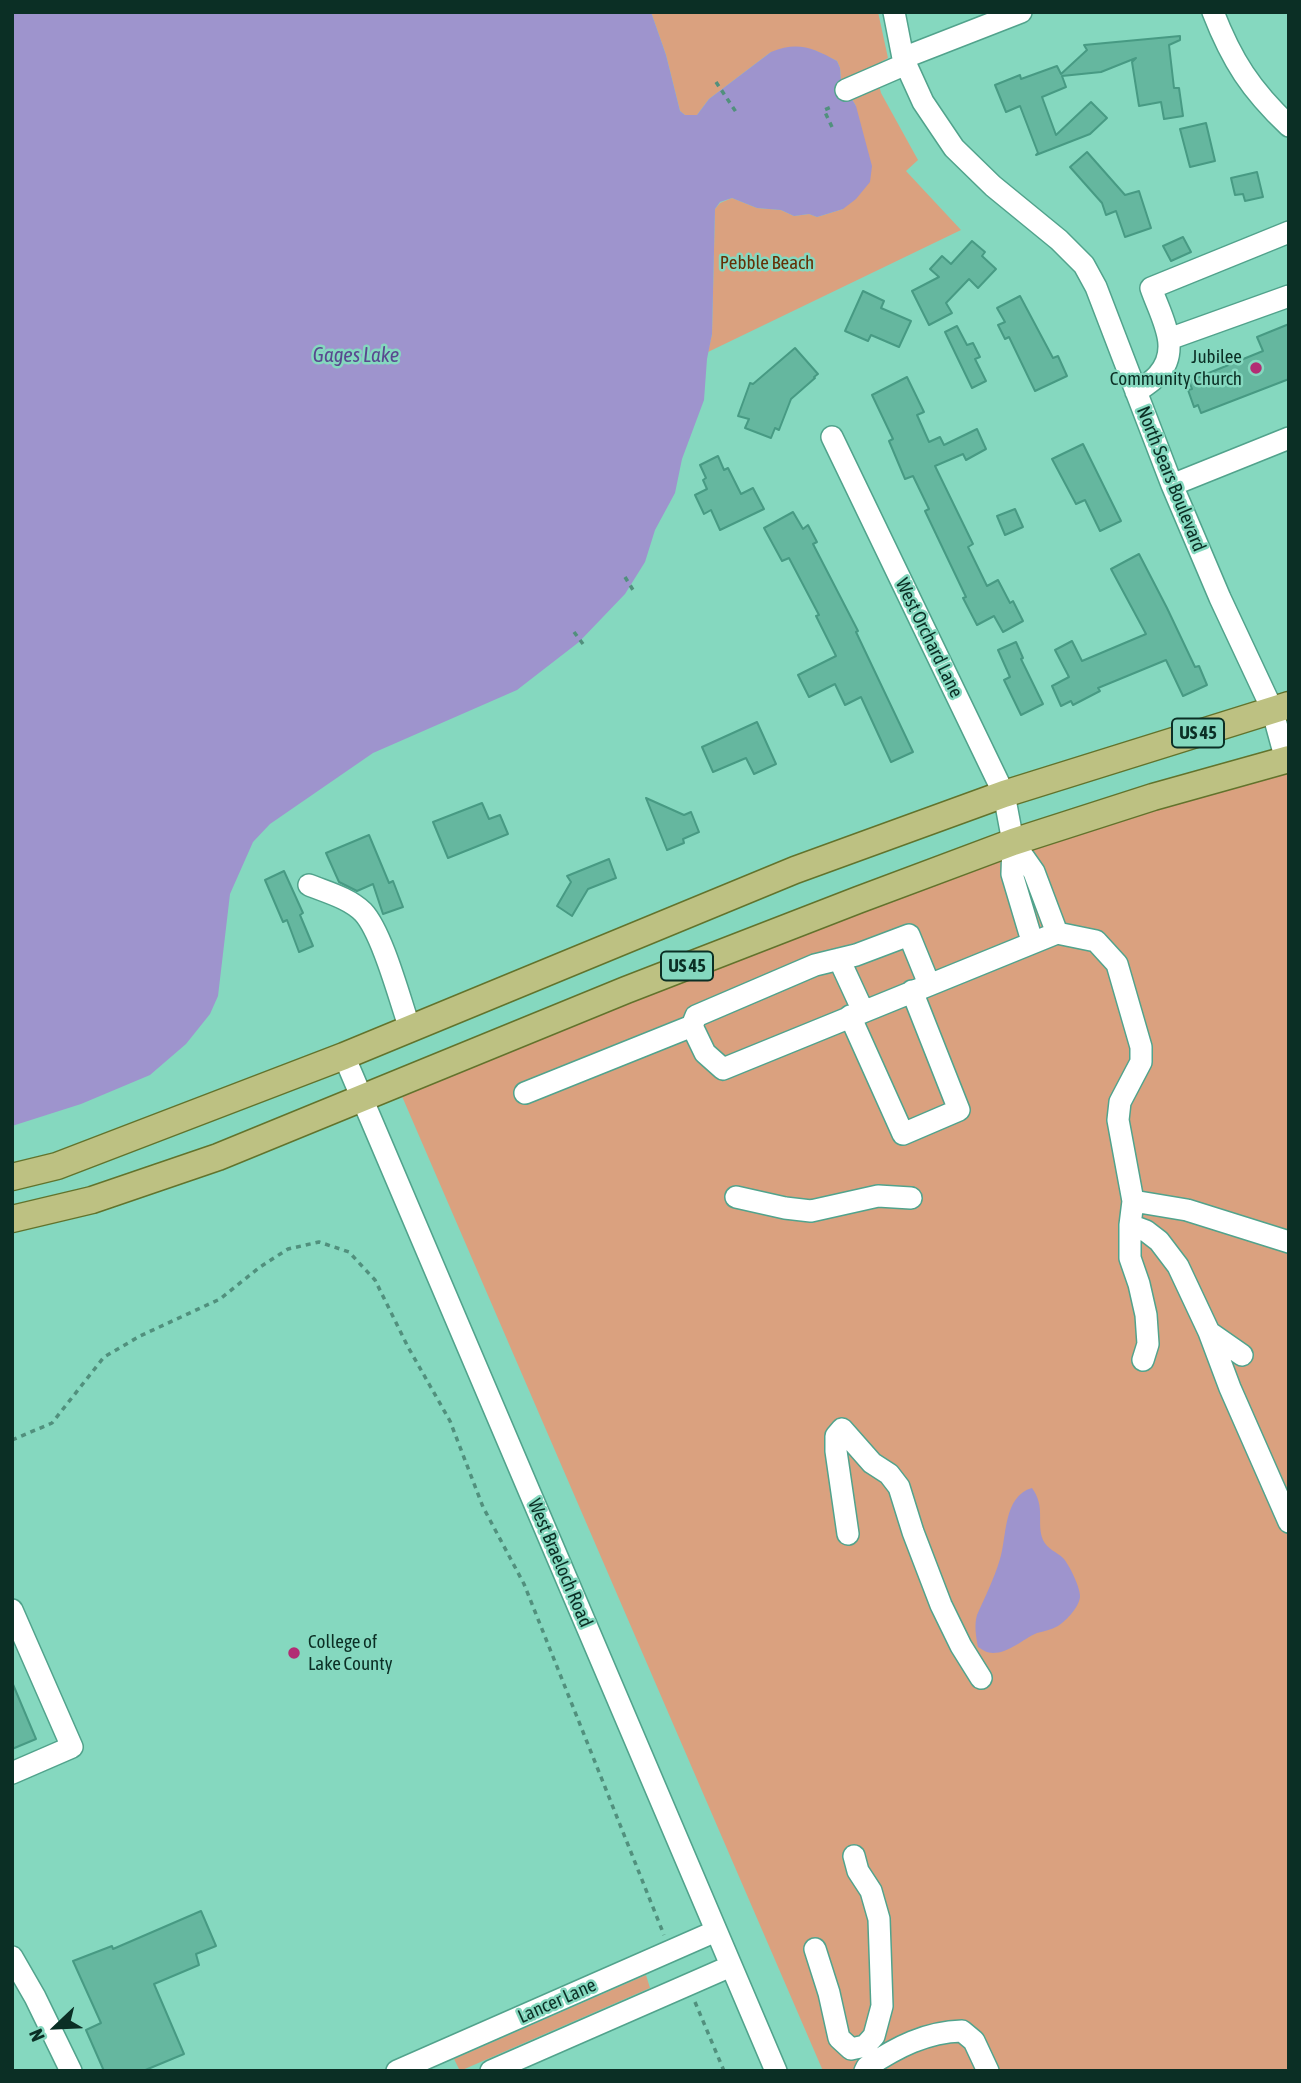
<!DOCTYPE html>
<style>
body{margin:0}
#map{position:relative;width:1301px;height:2083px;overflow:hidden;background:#85d8bf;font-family:"Asap Condensed",sans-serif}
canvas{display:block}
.frame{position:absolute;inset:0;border:14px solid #0b2f25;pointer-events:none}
.north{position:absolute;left:21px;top:1992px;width:70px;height:70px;-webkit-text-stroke:5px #85d8bf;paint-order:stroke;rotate:247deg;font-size:19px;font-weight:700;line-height:28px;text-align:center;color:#0b2f25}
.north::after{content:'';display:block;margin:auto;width:24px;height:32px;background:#0b2f25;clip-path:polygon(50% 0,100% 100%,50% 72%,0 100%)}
</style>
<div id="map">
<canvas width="1301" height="2083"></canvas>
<div class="frame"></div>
<div class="north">N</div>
</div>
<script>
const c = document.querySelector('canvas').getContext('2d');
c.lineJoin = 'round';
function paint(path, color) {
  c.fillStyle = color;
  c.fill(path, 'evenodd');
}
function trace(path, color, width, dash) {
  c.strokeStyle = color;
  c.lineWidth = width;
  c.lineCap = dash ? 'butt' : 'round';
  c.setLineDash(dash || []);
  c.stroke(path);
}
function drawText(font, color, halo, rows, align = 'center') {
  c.font = font + ' "Asap Condensed",sans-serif';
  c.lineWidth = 5;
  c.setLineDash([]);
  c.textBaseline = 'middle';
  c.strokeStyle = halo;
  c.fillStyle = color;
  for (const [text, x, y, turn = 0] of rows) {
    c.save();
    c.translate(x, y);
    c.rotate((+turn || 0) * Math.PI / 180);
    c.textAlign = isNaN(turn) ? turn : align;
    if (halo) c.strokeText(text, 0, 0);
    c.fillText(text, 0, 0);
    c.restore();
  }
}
paint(new Path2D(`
 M651,12H878L888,58L874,66L881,93L918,160L906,171L961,230L708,352L712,334L715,209L720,203L732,198L757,208L781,210L794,216L809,214L817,217L843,209L856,106L841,81L840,68L837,61L814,50L771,52L709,99L697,115H685L680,111L666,55Z
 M1289,759V2071H823L401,1094L1034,837Z
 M646,1975L650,1988L460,2071L454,2059Z`), '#daa17f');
paint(new Path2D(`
 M12,12H651L666,55L680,111L685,115H697L709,99L771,52C798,41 813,48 837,61L840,68L841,81L856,106L872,166L870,182L856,199L843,209L817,217L809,214L794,216L781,210L757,208L732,198L720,202L715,209L712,334L707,359L704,400L682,459L675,493L655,530L645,562L625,594L579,642L517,690L373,753L270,824L253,842L230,894L218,996L210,1014L186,1044L150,1075L81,1104L12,1126Z
 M1032,1488C1046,1507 1036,1523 1043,1540C1047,1549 1057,1552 1063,1558C1069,1564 1081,1589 1080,1597C1079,1607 1067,1620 1058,1626C1051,1630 1044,1631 1037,1633C1023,1639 1009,1653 993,1653C987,1653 983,1650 978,1647C976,1636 974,1626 977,1615C985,1597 994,1579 1000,1559C1007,1537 1003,1496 1032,1488Z`), '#9e94cd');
const building = new Path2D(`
 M1180,36V40L1169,45L1174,88H1179L1183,116L1164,119L1161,102L1139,106L1132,62L1136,58L1101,72L1062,76L1066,87L1042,97L1056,135L1091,102L1107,118L1090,134L1036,155L1038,153L1020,106L1006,112L995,85L1020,75L1021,79L1057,66L1061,74L1087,50L1084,45Z
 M1206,123L1215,161L1190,167L1180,129Z
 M1087,152L1125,195L1139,191L1151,228L1125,237L1116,211L1106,215L1102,203L1070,167Z
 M1257,172L1263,197L1245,201L1243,194L1235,195L1231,178Z
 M1183,237L1191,252L1171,261L1163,246Z
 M972,241L985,252L982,256L996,269L978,288L969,279L946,303L952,313L929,325L912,291L939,277L930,269L942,256L951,264Z
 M863,291L884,301L881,308L911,321L899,347L871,335L868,341L845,331Z
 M1020,296L1053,358L1058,356L1067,376L1035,391L1009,337L1005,339L998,325L1005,322L997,308Z
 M1289,324V379L1201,413L1198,405L1194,407L1188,390L1192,389L1189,381L1263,351L1257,337Z
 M957,326L967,345L973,343L980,357L975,359L986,381L972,388L945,332Z
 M795,348L818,374L814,377L815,378L791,399L779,430L775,428L771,438L745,428L749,419L738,416L750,383L753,384Z
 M907,377L924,412L917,415L929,442L940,437L944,445L977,429L986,449L966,460L963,454L935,466L973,544L968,547L987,586L998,580L1010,603L1013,601L1023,621L1003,632L994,616L977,625L963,598L966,597L925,511L929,509L913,476L905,479L889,441L893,439L872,395Z
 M1083,444L1121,521L1100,531L1085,500L1076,504L1052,459Z
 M718,456L724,470L728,468L741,494L753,488L764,509L720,530L711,510L704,514L695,495L707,489L703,480L706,478L700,465Z
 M1015,509L1023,527L1005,535L997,516Z
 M793,512L803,529L808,525L817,542L813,544L858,631L856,632L913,752L891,762L861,697L845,705L835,684L809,697L798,675L836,656L816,616L819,615L789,558L782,561L764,528Z
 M1139,554L1167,608L1195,667L1199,666L1207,685L1183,696L1166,660L1098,688L1100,691L1073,705L1071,701L1061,706L1052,686L1069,677L1055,650L1072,641L1082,661L1146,634L1111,569Z
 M1016,642L1023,658L1021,659L1043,704L1021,715L1004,680L1010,677L998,650Z
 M757,722L776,764L754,774L746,758L713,772L702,747Z
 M646,798L684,815L691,812L699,832L683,839L684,843L667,850Z
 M482,803L489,819L500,815L508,834L448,858L433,822Z
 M369,835L389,883L393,881L403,907L383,914L373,884L357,891L339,882L326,853Z
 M609,859L616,878L588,889L572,916L557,906L571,882L567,876Z
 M284,871L303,913L300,915L313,946L299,952L287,920L283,922L265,880Z
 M12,1682L36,1739L12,1749Z
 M201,1911L216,1946L196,1954L199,1965L154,1984L184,2054L143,2071H104L86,2030L101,2023L73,1961L112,1946L113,1949Z`);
paint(building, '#65b79f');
trace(building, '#479a83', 2);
const minor = new Path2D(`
 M894,12L903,58L923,102L954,148L993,186L1059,240L1084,265L1096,287L1172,485L1220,598L1272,709L1286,760
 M1213,12C1232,61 1251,90 1289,126
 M903,58L1021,12
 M846,90L906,64
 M1169,339L1289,296
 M1136,392C1143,387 1152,382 1158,375C1182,349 1161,317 1151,288L1289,232
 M832,437L1004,794L1013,842L1012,874L1032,941
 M1172,485L1289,438
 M1013,842L1034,872L1057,933
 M309,885C326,892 349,898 363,912C382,932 400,1000 410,1029
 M839,959L863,1011
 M850,1016L903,1134L959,1110L912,991
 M692,1026L696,1016L815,965L856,955L909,935L929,984
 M344,1056L776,2071
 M525,1093L692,1026L705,1053L723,1069L1057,933L1096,941L1117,964L1141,1047V1062L1120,1102L1118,1120L1133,1201L1130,1225V1258L1139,1284L1146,1315L1148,1344L1143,1360
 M736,1197L785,1208L811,1211L878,1196L911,1198
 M1133,1201L1187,1210L1289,1242
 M1130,1225L1146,1231L1159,1241L1178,1266L1209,1332L1242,1355
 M1209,1332L1230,1388L1289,1522
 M848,1534L836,1451V1436L842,1429L872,1463L889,1474L899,1487L913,1532L941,1605L961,1646L981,1678
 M12,1610L72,1747L12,1773
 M815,1949L829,1993L839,2038L851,2049L865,2046L874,2036L882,2006L879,1919L871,1891L858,1871L854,1856
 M12,1957L35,1997L71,2071
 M397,2071L716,1931
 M491,2071L731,1966
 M865,2071L867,2067C897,2047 926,2032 962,2031L974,2041L988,2071`);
const major = new Path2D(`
 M12,1177L57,1166L344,1056L795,870L1004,794L1289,705
 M12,1219L92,1200L218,1157L626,990L858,900L1013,842L1153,797L1289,759`);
trace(minor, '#51a38c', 24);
trace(major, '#62732c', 29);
trace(new Path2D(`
 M716,82L736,112
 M832,127L824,110L834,106
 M625,577L633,590
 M574,632L583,644
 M12,1440L52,1423L104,1357L140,1336L220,1299L260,1267L288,1249L319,1242L349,1252L375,1280L408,1347L450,1421L483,1507L524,1584L664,1935
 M695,2002L724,2071`), '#51907d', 3.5, [5, 5]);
trace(minor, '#fff', 21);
trace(major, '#bdc182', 26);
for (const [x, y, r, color] of [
 [1256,368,7,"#b22d74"],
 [294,1653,7,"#b22d74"]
]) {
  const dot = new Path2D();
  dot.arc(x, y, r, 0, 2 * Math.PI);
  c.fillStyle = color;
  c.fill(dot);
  trace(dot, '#85d8bf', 2.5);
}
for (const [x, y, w] of [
 [1198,733,52],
 [687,966,52]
]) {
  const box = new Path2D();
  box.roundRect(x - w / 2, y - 14.5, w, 29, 5);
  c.fillStyle = '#85d8bf';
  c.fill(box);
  trace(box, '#0b2f25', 2);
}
drawText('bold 18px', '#0b2f25', null, [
 ["US 45",1198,733],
 ["US 45",687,966]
]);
drawText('19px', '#643006', '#85d8bf', [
 ["Pebble Beach",767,263]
]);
drawText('19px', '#0b2f25', '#85d8bf', [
 ["Jubilee",1242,357],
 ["Community Church",1242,379],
 ["College of",308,1642,"left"],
 ["Lake County",308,1664,"left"]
], 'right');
drawText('19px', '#0b2f25', '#85d8bf', [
 ["North Sears Boulevard",1171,479,68],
 ["West Orchard Lane",929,638,64],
 ["West Braeloch Road",560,1563,67],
 ["Lancer Lane",557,2001,-24]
]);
drawText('italic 21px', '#59488f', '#85d8bf', [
 ["Gages Lake",356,355]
]);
</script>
